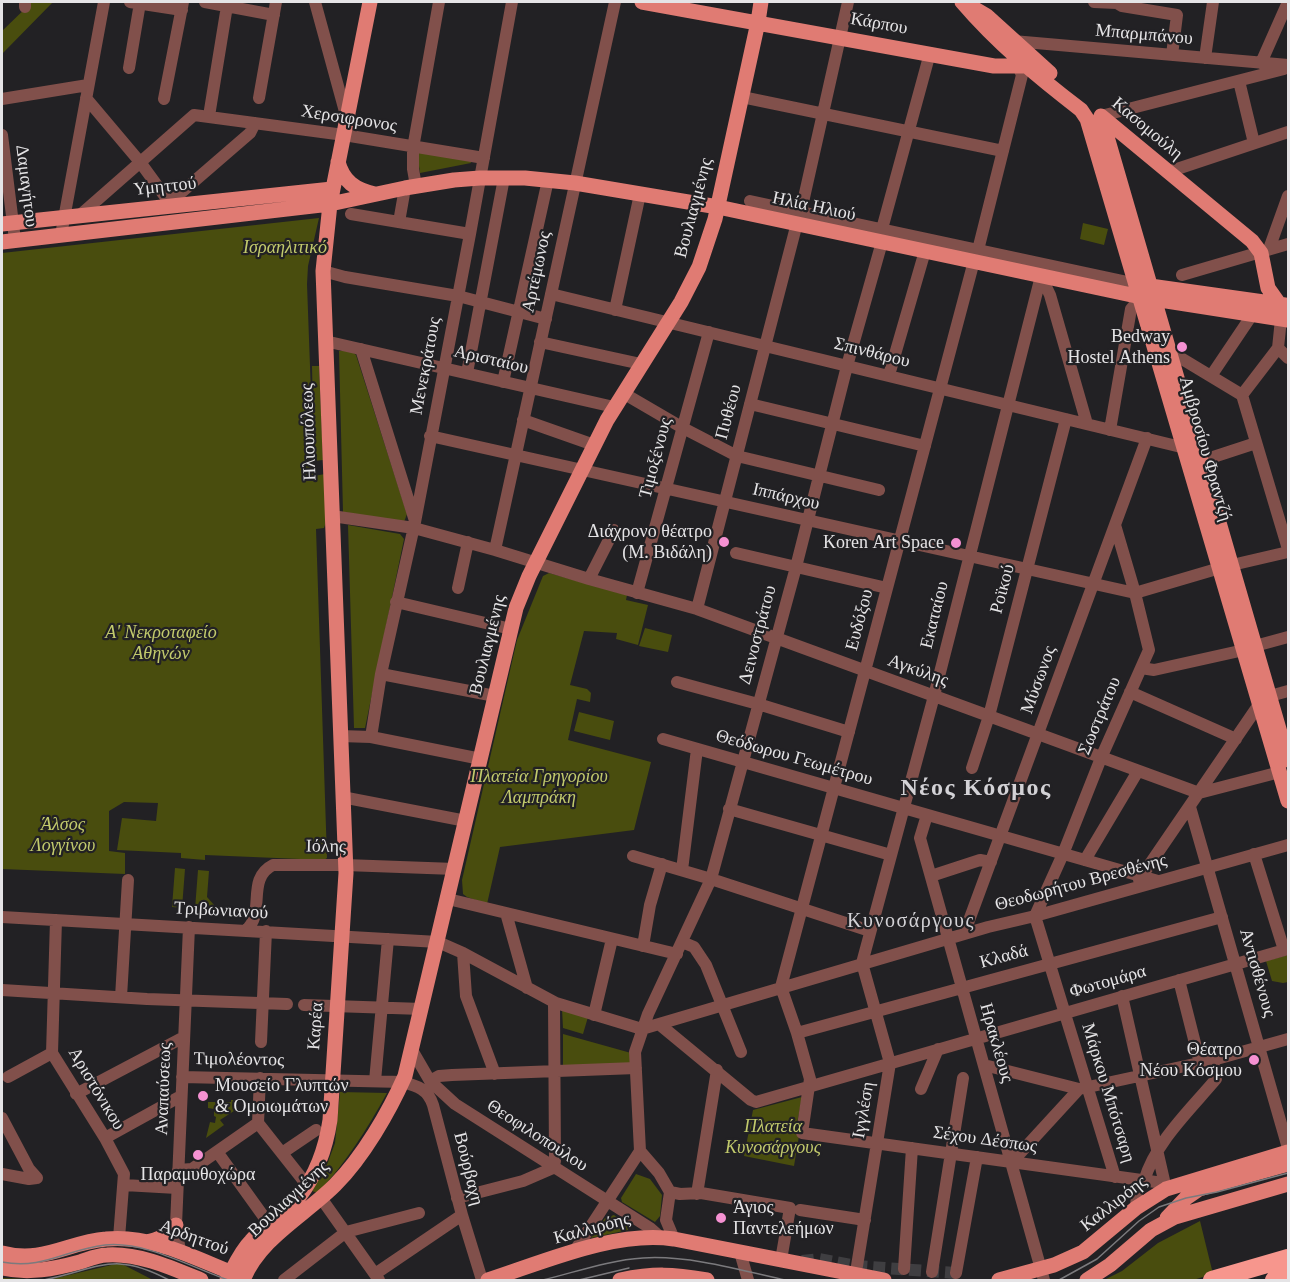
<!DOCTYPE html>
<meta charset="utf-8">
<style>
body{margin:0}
#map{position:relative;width:1290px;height:1282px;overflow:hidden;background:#222124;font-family:Georgia,serif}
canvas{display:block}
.frame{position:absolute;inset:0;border:3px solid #e5e4e6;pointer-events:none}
</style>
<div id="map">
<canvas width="1290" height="1282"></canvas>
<div class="frame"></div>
</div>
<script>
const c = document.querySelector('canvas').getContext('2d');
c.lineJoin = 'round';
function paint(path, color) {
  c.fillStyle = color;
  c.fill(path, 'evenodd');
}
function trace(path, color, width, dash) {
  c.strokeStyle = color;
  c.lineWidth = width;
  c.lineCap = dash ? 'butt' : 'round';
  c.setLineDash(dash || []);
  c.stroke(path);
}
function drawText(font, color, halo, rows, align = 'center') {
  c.font = font + ' Georgia,serif';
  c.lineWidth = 4.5;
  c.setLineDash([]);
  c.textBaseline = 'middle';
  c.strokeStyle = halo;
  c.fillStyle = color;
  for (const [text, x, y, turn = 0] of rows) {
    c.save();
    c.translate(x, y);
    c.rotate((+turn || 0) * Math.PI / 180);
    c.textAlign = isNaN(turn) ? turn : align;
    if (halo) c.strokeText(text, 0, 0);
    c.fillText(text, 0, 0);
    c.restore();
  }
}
paint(new Path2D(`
 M32,2H53L2,54V31Z
 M417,152L470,159L471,163L420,173Z
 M319,218L308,266L307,284L314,476L325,474L326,522L324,528L316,529L327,858L324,860L205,855V860L181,858V853L117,850L122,818L156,821L158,803L124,802L109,811V851L125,853V874L2,869V253Z
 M1083,223L1108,229L1104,245L1080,239Z
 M339,351H352L356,355L407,514L404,522L343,512Z
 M312,366H319L323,460L314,461Z
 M348,525L400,534L404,539L365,728H354Z
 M549,573L627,595L626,600L648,605L638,645L616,639L617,633L584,631L570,685L587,689L591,693L590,702L577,699L568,740L651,762L634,830L500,847L487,904L467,897L463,894L462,880L517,640L543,576Z
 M645,628L672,635L668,652L639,646Z
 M579,712L614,721L610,740L574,731Z
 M175,868L185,869L182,908L172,907Z
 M198,870L209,871L207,897L215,906L212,911L195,909Z
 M1288,955V982L1283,983L1272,981L1266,961Z
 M562,1009L588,1017L583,1034L563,1028Z
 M563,1034L631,1053L632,1066L563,1068Z
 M340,1092L387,1093C366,1131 347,1161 318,1193L312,1191L328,1162L335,1143Z
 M802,1097L796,1129L799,1136L794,1166L744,1156L753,1110Z
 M231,1100H237V1109L220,1120L224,1125L206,1138L210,1122L215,1123L216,1117L214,1116V1109L208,1108V1102H220V1106H226V1102H231Z
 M636,1174L650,1179L662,1195L660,1216L655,1222L622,1202L621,1198Z
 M614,1215L628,1225V1230L591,1238L605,1218Z
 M1200,1221L1213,1274L1193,1280H1104L1122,1271L1158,1243Z
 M120,1263L153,1280H2V1278L48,1280Z`), '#494d0e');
trace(new Path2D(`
 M802,1261L819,1259L857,1266L956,1273`), '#3f3e41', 12, [12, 6]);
trace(new Path2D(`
 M25,2V7
 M130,2L182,10
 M205,2L274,15
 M315,2L347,119
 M1094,2L1117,3L1122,6L1177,15L1172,55
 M1013,41L1288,65
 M1205,58L1213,2
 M1261,63L1288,2
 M129,68L140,3
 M1239,81L1254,143
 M742,97L1003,151
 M86,98L140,162L172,206L176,197L250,133L255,123
 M259,98L276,2
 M2,99L88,85
 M164,99L183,2
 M209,116L227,6
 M1101,116L1284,69
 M2,135L15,240
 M1168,172L1288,132
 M416,186L413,169V148L439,2
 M750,201L1137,284
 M801,211L848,2
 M351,214L470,234
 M79,216L194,115L344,135L484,158
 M399,222L405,188
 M882,229L930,53
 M61,235L104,2
 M1269,249L1288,196
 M978,250L1022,75L1018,66
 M974,261L781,987L797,1033L810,1079L802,1133L1163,1183
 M323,271L345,277L458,296L546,319
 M1182,275L1288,244
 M1041,276L1050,295L1087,424
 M551,294L1185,448
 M615,310L640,194
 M325,341L614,407
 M540,342L641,364
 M1278,348L1288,358
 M361,349L415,521
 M1169,351L1242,395L1288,549
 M467,373L504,178
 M889,375L925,251
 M1211,376L1252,315
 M503,382L548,180
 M623,393L683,428L737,456L879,490
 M1242,395L1278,348L1281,319
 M750,404L925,446
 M523,420L594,445
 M1110,430L1131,309L1141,297
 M430,436L1135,593L1220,568
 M1201,461L1256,443
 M332,516L414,528L495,550L589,579L697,609L1199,793L1280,772
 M1115,525L1135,593L1149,650L1101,758L1063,854L1035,916L1115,1177
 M495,550L615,2
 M736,553L887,588
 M1232,565L1288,552
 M589,579L614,530
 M458,588L468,542
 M637,593L709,332
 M396,602L511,629
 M697,609L797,223
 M1255,646L1288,637
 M1141,668L1154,670L1244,650
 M381,674L495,696
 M677,682L758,704L849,732
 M1130,692L1236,739
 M1270,696L1288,691
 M340,736L371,737L481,759
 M371,737L381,674L415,522L470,234L512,2
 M663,739L1158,881
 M972,768L989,716L1066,419
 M342,797L466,821
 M1190,807L1288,1148
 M729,809L891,855
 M927,815L920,838L1044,1280
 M1254,854L1284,950
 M633,856L711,879L870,931
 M1085,860L1138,771
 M682,870L697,749
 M931,876L980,860L991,862
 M1139,880L1260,703
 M448,899L677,954
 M506,913L527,988
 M2,917L438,942L463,953L556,1003L642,1029L988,927L1035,916L1288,845
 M56,920L52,1053L105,1138L124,1174L119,1238
 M245,931C267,914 245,879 273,865H345L455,869
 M964,934L1147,438
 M682,942L694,947L706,965L741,1052
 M643,946L650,905L662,864
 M463,953L466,996L495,1074
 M1179,980L1200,1063
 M2,990L147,999L287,1004
 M1122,996L1166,1189
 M121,997L128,880
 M304,1005L422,1009
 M594,1015L612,939
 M659,1024L751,1100L756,1102L1288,949
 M797,1033L1222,917
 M261,1042L266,931
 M412,1050L430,1081L455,1104L650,1228L659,1236
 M984,1065L1079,1089L1213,1060L1288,1039
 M8,1077L52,1053
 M182,1077L403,1082C417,1086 428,1089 433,1105L462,1215L482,1280
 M375,1081L388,939
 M430,1081L439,1076L452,1075L636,1068
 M921,1089L938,1049
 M76,1094L184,1037
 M2,1118L29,1169L37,1178
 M258,1123L307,1185
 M258,1123L260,1078
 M105,1138L181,1096
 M640,1151L659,1173L670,1192
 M218,1153L269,1224
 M282,1153L316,1130
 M1012,1162L1079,1089
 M178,1170L192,1169L258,1123
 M2,1174L29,1179L37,1178
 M1144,1181C1156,1141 1190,1110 1216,1079L1213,1060
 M124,1185L177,1188
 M670,1192L680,1194L701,1193L790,1208L781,1260
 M670,1192L666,1220L674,1239
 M697,1194L717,1070
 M321,1198L379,1280
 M457,1198L523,1181L553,1168L555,1161L554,1002
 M1136,1208L1138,1180
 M800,1210L865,1220
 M180,1252L176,1225L189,927
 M574,1252L640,1151L635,1052L648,1014L711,879L796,567L847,366L882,242
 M740,1252L748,1280
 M857,1266L890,1063L862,963L934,696L1041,276
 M904,1269L912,1148
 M932,1272L963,1078
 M956,1273L977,1157
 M375,1274L462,1215
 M284,1280L346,1232L419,1213`), '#81504b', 12);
trace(new Path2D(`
 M642,2L994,66H1031
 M962,2C997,43 1038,77 1081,110L1087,119L1288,801
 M970,6L987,16L1050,73
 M1101,116L1288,760
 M1101,116L1252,241L1261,253L1268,288L1280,305
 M338,162C343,181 355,190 375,194
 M2,224L332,189
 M2,242L330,204L405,188L454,180L480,178H525L575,183L718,207L1141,297L1288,320
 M1143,285L1285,305
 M1167,1218L1186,1198L1199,1189L1288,1164
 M146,1242C160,1240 166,1235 176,1225
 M2,1253C43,1264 68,1242 106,1239C152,1234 198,1260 240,1276
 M2,1268C29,1274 54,1269 80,1262C89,1259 98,1255 107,1255C139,1253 172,1268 201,1280
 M227,1280C234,1267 240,1252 251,1241C265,1225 286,1214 299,1197C316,1175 326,1147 330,1120L346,873L323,271L330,204L370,2
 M243,1280C260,1238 304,1216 335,1185C363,1157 389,1112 405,1076L516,608L529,576L607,420L681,302L699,267L715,219L758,22L761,2
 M488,1280C544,1262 616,1230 674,1239L884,1280
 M620,1280C655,1273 672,1274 707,1280
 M999,1280L1054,1265L1083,1252L1136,1208L1166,1189L1288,1152
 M1087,1280L1110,1265L1151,1230L1175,1217L1288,1184`), '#e07b73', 15);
trace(new Path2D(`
 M1212,1280L1288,1258
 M1274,1280L1288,1276`), '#f7968d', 18);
trace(new Path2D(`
 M2,1262C43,1270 67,1249 105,1245C145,1241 191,1267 228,1280
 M2,1280H6
 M44,1280C99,1269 113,1250 169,1280
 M543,1280C576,1272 609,1260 643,1258C688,1255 741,1270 785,1280
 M579,1280L629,1268
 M1059,1280L1097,1259L1139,1221L1159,1207L1186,1198L1217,1192L1288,1173`), '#7b7a7d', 1.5);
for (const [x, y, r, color] of [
 [1182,347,6,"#f591d2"],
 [724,542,6,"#f591d2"],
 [956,543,6,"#f591d2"],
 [1254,1060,6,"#f591d2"],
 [203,1096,6,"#f591d2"],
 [198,1155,6,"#f591d2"],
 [721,1218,6,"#f591d2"]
]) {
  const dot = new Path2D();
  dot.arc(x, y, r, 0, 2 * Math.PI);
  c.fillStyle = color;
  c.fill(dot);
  trace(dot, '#222124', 2);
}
drawText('18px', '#e5e4e6', '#222124', [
 ["Κάρπου",879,24,10],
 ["Μπαρμπάνου",1144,35,5],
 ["Χερσιφρονος",349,119,9],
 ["Κασομούλη",1147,129,40],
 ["Δαμαγήτου",26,186,83],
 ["Υμηττού",165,187,-6],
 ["Ηλία Ηλιού",814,207,12],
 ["Βουλιαγμένης",694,208,-75],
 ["Αρτέμωνος",537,272,-78],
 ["Σπινθάρου",872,353,14],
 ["Αρισταίου",491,360,13],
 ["Μενεκράτους",426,366,-79],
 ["Πυθέου",729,412,-75],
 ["Ηλιουπόλεως",309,432,-92],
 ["Αμβροσίου Φραντζή",1205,449,74],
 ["Τιμοξένους",656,458,-75],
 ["Ιππάρχου",786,497,13],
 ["Ροϊκού",1003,589,-75],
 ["Εκαταίου",935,615,-76],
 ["Ευδόξου",860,620,-75],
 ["Δεινοστράτου",758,635,-75],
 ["Βουλιαγμένης",488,645,-76],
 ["Αγκύλης",918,671,20],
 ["Μύσωνος",1039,680,-70],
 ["Σωστράτου",1100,716,-67],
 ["Θεόδωρου Γεωμέτρου",794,758,16],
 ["Ιόλης",326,847,1],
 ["Θεοδωρήτου Βρεσθένης",1081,883,-15],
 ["Τριβωνιανού",221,911,3],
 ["Κλαδά",1004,957,-15],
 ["Αντισθένους",1257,973,74],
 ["Φωτομάρα",1108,982,-16],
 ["Καρέα",316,1026,-86],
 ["Ηρακλέους",996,1043,74],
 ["Τιμολέοντος",239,1060,1],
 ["Αριστόνικου",96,1089,59],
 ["Αναπαύσεως",164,1089,-88],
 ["Μάρκου Μπότσαρη",1108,1093,73],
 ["Ιγγλέση",864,1110,-80],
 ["Θεοφιλοπούλου",537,1136,33],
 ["Σέχου Δέσπως",985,1140,8],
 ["Βούρβαχη",468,1169,76],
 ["Βουλιαγμένης",289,1199,-43],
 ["Καλλιρόης",1114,1204,-38],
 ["Καλλιρόης",592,1229,-15],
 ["Αρδηττού",194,1238,20]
]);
drawText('italic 18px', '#c2ca6c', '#222124', [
 ["Ισραηλιτικό",285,248],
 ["Α' Νεκροταφείο",161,633],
 ["Αθηνών",161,654],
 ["Πλατεία Γρηγορίου",539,777],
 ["Λαμπράκη",539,798],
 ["Άλσος",63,825],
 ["Λογγίνου",63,846],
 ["Πλατεία",773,1127],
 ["Κυνοσάργους",773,1148]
]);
drawText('18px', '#e5e4e6', '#222124', [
 ["Bedway",1170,337],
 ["Hostel Athens",1170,358],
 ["Διάχρονο θέατρο",712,532],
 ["(Μ. Βιδάλη)",712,553],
 ["Koren Art Space",944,543],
 ["Θέατρο",1242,1050],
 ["Νέου Κόσμου",1242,1071],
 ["Μουσείο Γλυπτών",215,1086,"left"],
 ["& Ομοιωμάτων",215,1107,"left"],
 ["Παραμυθοχώρα",198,1175,"center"],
 ["Άγιος",733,1208,"left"],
 ["Παντελεήμων",733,1229,"left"]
], 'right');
c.letterSpacing = '1.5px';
drawText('20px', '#d3d2d6', '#222124', [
 ["Κυνοσάργους",911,922]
]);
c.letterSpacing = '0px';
c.letterSpacing = '1.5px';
drawText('bold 24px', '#d3d2d6', '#222124', [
 ["Νέος Κόσμος",976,789]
]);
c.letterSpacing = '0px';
</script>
